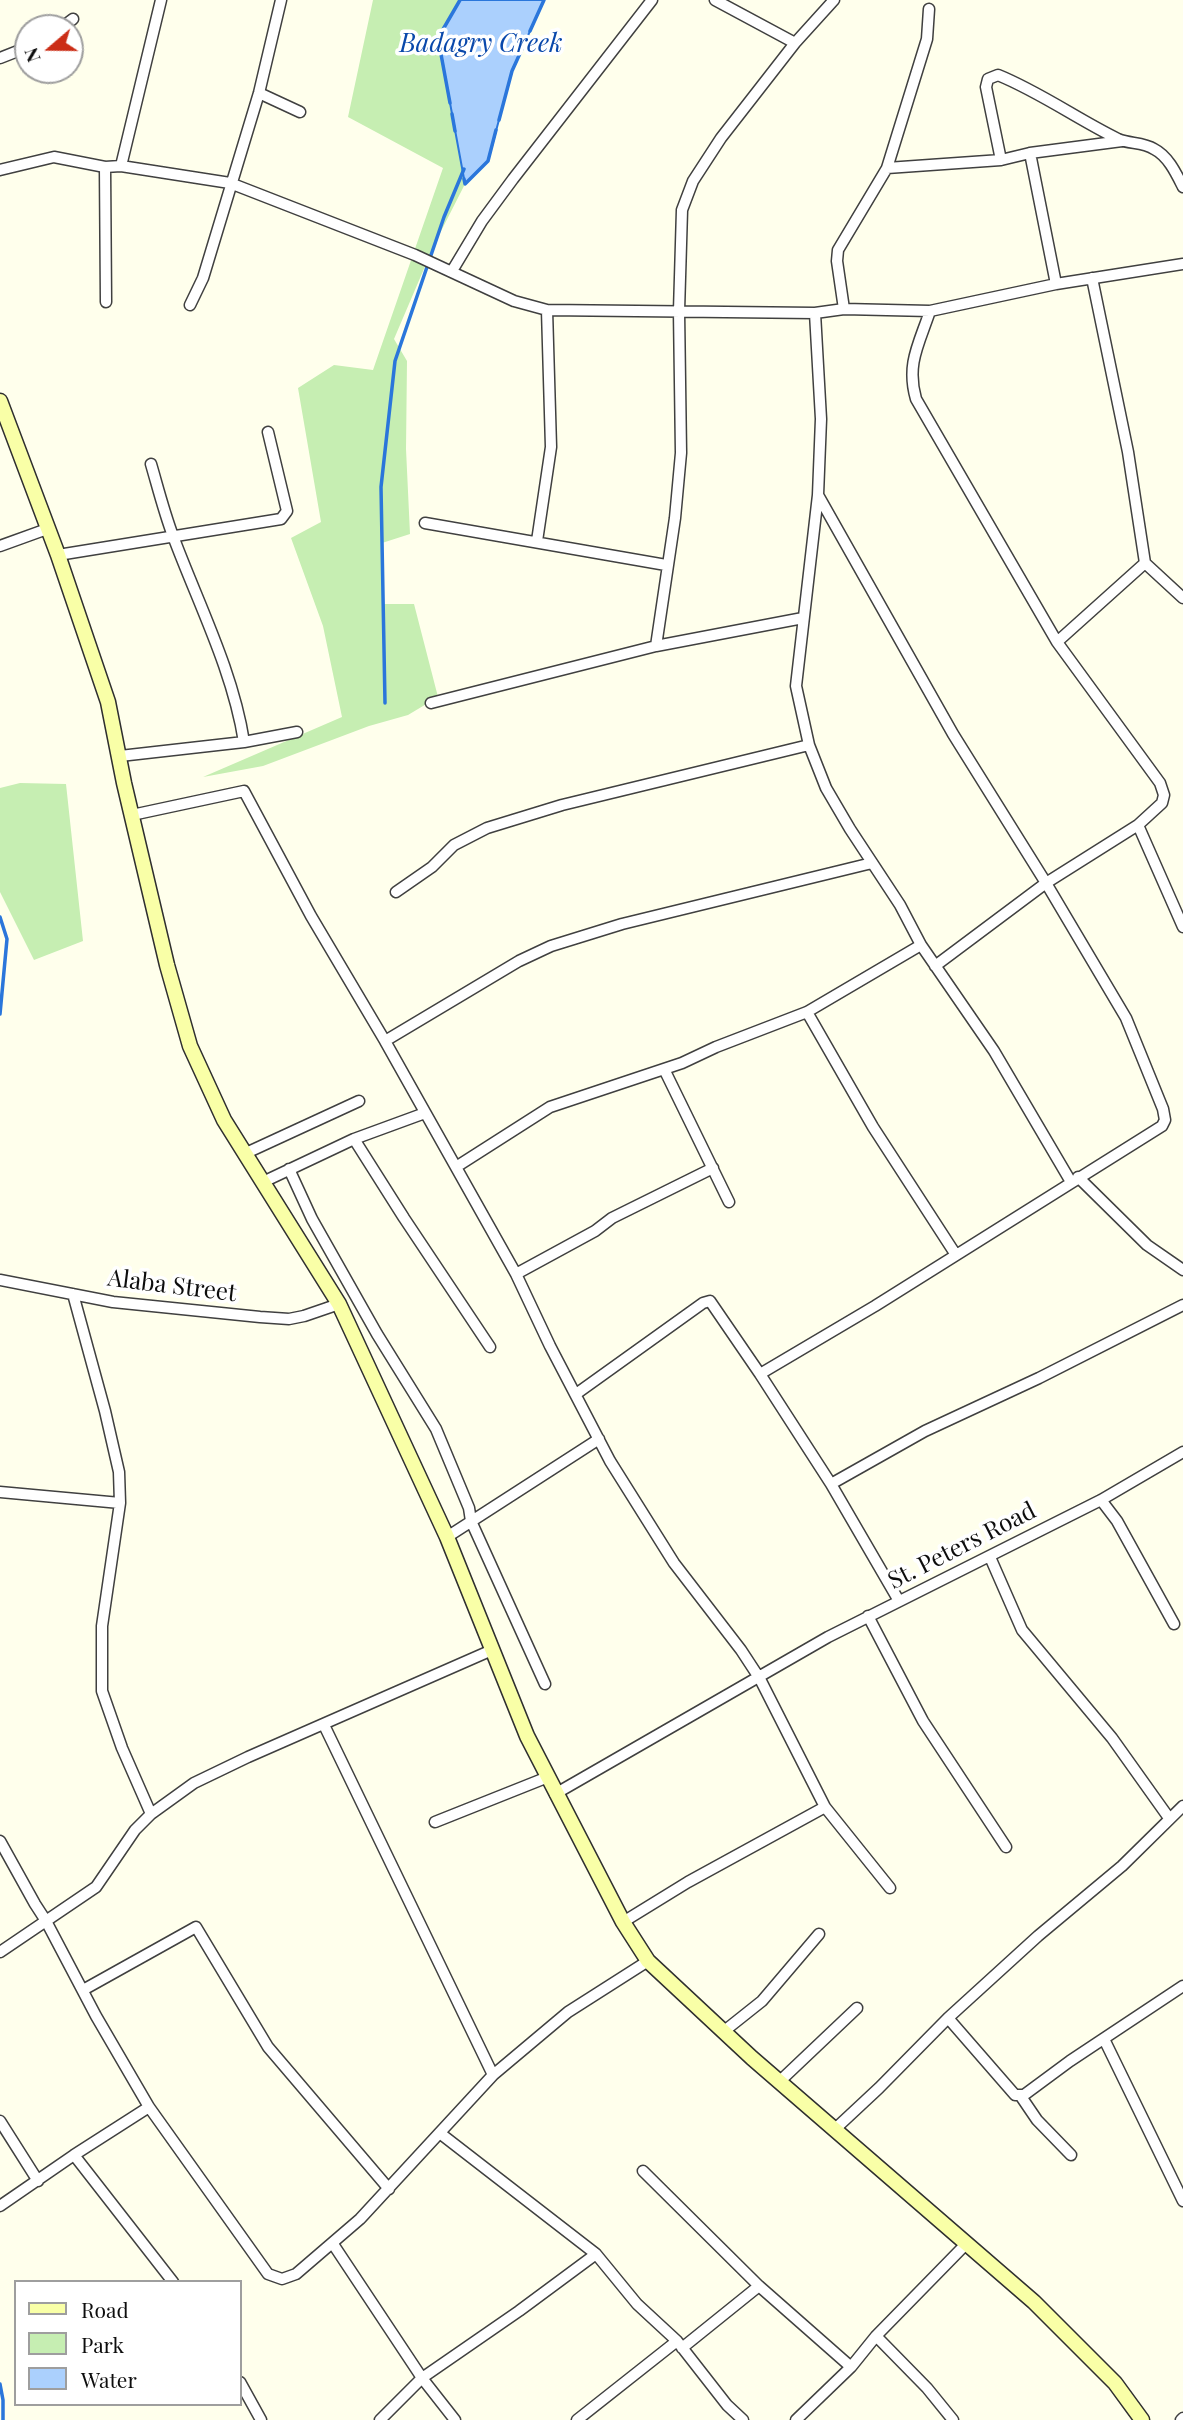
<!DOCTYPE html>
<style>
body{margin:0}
#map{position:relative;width:1183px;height:2420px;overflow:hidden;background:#ffffec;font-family:"Playfair Display",serif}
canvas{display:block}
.legend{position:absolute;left:14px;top:2280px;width:228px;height:126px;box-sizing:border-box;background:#fff;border:2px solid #9e9e9e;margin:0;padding:9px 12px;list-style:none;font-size:21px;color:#0d0d0d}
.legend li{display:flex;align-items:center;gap:14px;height:35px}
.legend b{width:35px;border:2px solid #9e9e9e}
.north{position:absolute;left:14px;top:14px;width:70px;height:70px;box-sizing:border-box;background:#fff;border:2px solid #9e9e9e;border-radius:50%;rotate:250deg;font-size:19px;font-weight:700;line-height:28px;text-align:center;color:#0d0d0d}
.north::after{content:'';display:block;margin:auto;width:24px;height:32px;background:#cb2d16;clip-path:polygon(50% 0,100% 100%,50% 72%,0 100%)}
</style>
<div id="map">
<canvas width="1183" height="2420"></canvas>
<ul class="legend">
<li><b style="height:9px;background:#f9ffa7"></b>Road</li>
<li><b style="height:19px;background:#c6eeb2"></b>Park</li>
<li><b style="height:19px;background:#abd0fd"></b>Water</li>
</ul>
<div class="north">N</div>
</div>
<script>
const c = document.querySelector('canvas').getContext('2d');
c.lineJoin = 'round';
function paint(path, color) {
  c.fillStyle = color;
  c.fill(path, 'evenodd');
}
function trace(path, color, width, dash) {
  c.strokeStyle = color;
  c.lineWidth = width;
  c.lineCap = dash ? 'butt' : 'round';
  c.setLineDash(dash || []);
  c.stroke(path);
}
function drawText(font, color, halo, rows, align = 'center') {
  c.font = font + ' "Playfair Display",serif';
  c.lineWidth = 7;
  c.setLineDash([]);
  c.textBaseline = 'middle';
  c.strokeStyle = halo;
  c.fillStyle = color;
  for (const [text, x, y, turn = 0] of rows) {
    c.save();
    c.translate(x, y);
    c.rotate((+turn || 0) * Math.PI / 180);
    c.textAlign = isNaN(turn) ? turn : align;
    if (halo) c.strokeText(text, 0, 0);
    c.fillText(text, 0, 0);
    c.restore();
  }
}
paint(new Path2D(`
 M373,0H460L438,38L465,184L435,243L394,339L407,361L406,449L410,534L382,543L384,604H414L438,697L408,715L369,726L263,766L203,777L342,717L323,626L291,538L321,522L298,388L334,365L373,370L443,168L348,117Z
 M20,783L66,784L83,941L34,960L0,892V788Z`), '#c6eeb2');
const water = new Path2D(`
 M460,0H544L512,71L488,161L465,184L438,38Z`);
paint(water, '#abd0fd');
trace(water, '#2a76db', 2);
trace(new Path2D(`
 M530,31L544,0
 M450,103L438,38L460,0
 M452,114L455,131
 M499,120L512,71L527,38
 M464,179L465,184L488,161L496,130
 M385,703L381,487L395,361L444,217L464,169
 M0,917L7,939L0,1014
 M0,2384L3,2400V2420`), '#2a76db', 3.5);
const minor = new Path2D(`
 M715,0L795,43
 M61,28L73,19
 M0,58L28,47
 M259,93L300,112
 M1030,153L1056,284
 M1001,160L986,87L988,79L998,75C1040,92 1077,119 1118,139C1129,144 1143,142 1154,149C1168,156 1176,173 1183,187
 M121,166L161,0
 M105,167L106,302
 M887,168L1001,160L1030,153L1122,141
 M0,170L54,157L105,167L121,166L230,183L415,255L514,301L547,310L815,313L844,309L930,311L1056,284L1183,264
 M452,271L482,221L513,179L652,0
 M1092,278L1128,452L1145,563L1183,598
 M190,305L203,278L259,93L281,0
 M844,309L837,261L838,250L887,168L927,39L929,9
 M930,311C919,344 906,364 916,399L1057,642L1160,783L1164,795L1162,803L1138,825L1046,883L935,966
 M815,313L821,419L818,495L796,686L809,745L826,788L850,829L900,905L921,945L994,1051L1071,1182
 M151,464C158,488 164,512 173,536C198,603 233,671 244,742
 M425,523L666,565
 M537,541L551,447L547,310
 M0,546L47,529
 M58,555L281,519L287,511L268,432
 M1057,642L1145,563
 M656,646L675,518L681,453L679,311L682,210L693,181L721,138L795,43L834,0
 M431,703L656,646L803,618
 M120,756L244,742L297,732
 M132,815L244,791L311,916L385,1041L516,1274L550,1346L610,1461L674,1563L741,1650L760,1679L825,1807L890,1888
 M1138,825L1183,927
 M396,892L432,867L454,845L487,828L562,805L809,745
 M807,1012L873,1127L956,1255
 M385,1041L519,961L551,946L622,924L872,863
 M664,1069L729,1202
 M354,1139L404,1218L490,1347
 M244,1154L359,1101
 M456,1167L550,1107L682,1063L716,1047L807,1012L921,945
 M289,1169L312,1219L377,1334L436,1429L469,1508L471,1521L545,1684
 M1078,1177L1147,1245L1183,1270
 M263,1182L354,1139L425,1113
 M516,1274L595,1231L612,1218L713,1168
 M0,1280L113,1302L260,1317L289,1319L304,1316L339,1304
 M73,1294L105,1411L119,1472L120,1503L102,1626V1691L122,1748L151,1814
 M760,1374L875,1306L1162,1126L1165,1120L1163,1109L1126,1018L1046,883L953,734L818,495
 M576,1394L703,1303L710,1301L760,1374L831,1484L899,1601
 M831,1484L925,1431L1039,1378L1183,1305
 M0,1492L120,1503
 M1101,1500L1117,1521L1174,1624
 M447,1537L599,1439
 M990,1557L1022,1630L1112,1738L1169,1818
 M868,1616L923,1721L1006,1847
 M324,1725L493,2075
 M555,1794L828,1637L1101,1500L1183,1452
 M435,1822L548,1777
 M0,1841L35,1904L46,1921L96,2016L149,2107L268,2274L282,2279L296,2274L360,2219L493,2075L568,2012L648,1961
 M623,1922L688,1882L825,1807
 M0,1952L96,1887L135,1830L151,1814L194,1783L248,1757L492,1650
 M83,1990L196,1927L268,2047L389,2189
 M948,2018L1015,2095H1024L1070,2061L1183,1986
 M723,2032L762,2001L819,1934
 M1104,2039L1183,2201
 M780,2081L857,2008
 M1020,2095L1037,2120L1071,2155
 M0,2121L38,2181
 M834,2130L879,2088L948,2018L1038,1936L1122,1866L1183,1806
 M441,2134L596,2254L637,2304L677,2341L727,2405L743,2420
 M74,2155L173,2282
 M643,2171L759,2286L851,2367
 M0,2206L74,2155L149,2107
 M333,2244L422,2378L455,2420
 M876,2336L927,2388L953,2420
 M682,2348L759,2286
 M240,2382L261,2420
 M380,2420L422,2378L519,2311L596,2254
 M577,2420L677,2341
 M796,2420L851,2367L876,2336L966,2244
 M1181,2420L1183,2418`);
const secondary = new Path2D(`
 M0,401L58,555L108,702L124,783L167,965L190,1046L224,1120L339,1304L447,1537L527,1736L623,1922L648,1961L752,2058L1034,2302L1115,2383L1142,2420`);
trace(minor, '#404040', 13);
trace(secondary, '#2f2f2f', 17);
trace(minor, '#fff', 10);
trace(secondary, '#f9ffa7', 14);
drawText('24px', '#0d0d0d', '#fff', [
 ["Alaba Street",172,1286,7],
 ["St. Peters Road",962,1546,-27]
]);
drawText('italic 26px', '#0948ab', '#fff', [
 ["Badagry Creek",481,44]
]);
</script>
